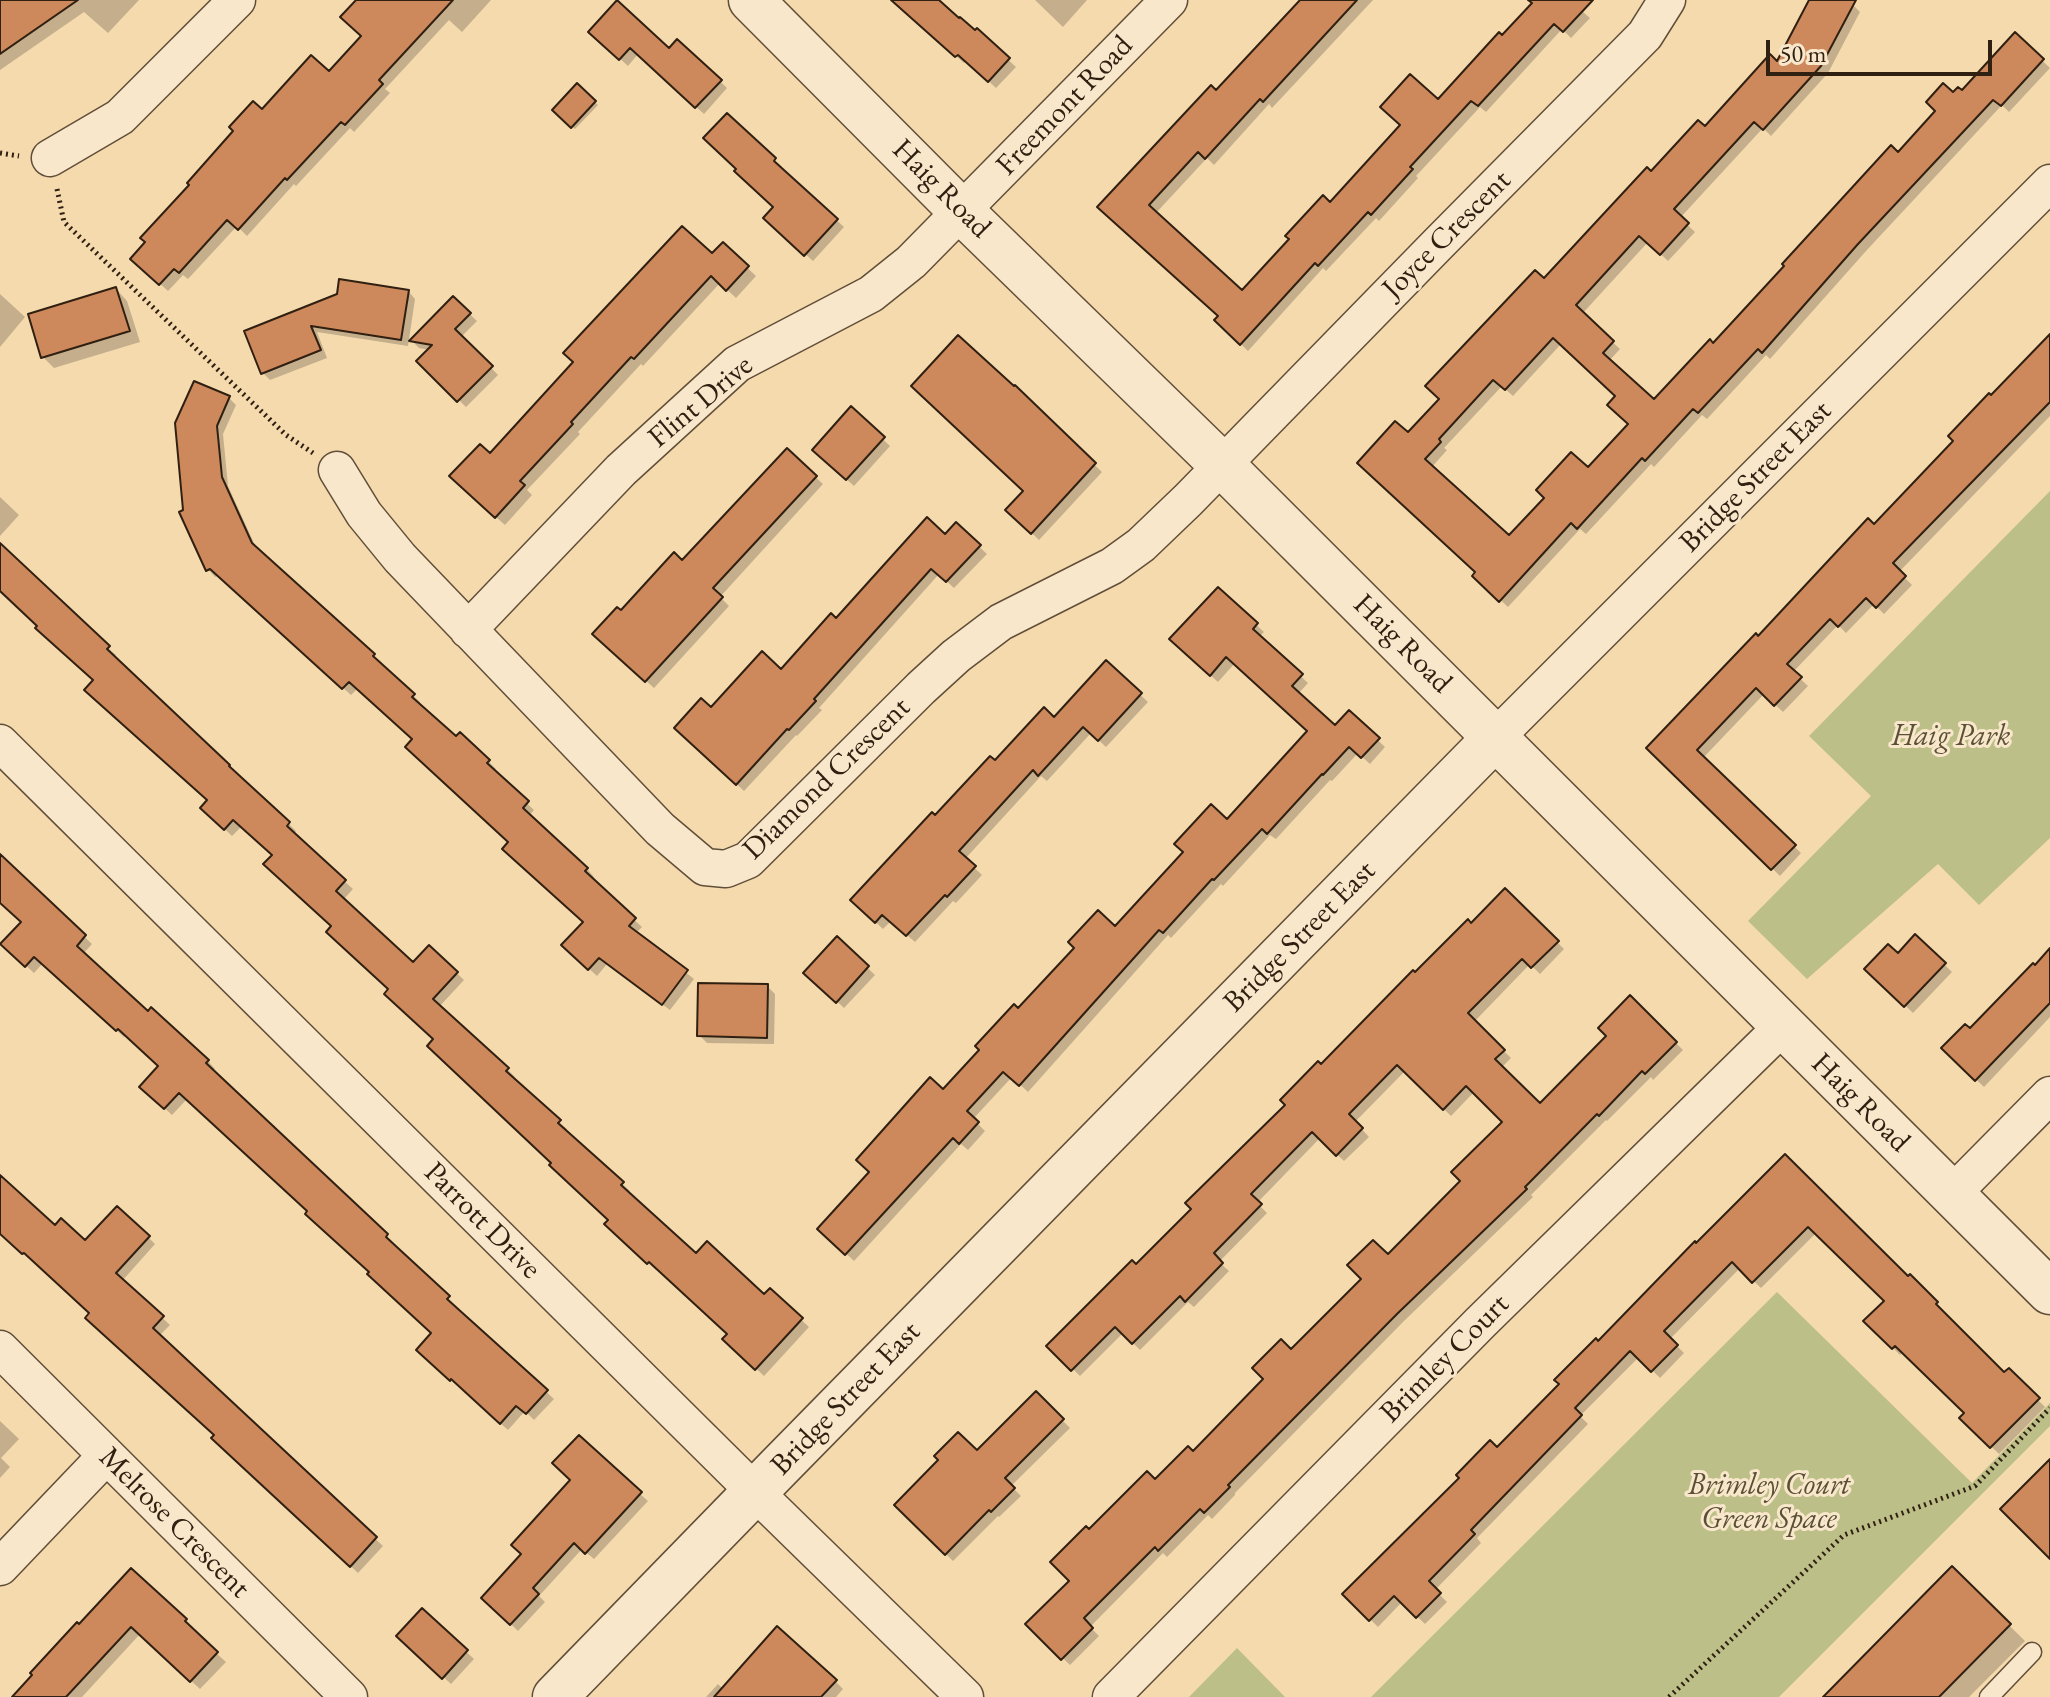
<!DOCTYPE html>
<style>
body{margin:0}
#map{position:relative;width:2050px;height:1697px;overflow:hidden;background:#f5daae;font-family:"EB Garamond",serif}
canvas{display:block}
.scale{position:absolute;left:1766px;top:40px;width:226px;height:36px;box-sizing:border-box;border:4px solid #302012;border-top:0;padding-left:10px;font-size:24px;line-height:28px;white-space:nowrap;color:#302012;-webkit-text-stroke:6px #f8e7ca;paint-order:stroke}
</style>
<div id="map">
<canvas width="2050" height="1697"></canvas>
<div class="scale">50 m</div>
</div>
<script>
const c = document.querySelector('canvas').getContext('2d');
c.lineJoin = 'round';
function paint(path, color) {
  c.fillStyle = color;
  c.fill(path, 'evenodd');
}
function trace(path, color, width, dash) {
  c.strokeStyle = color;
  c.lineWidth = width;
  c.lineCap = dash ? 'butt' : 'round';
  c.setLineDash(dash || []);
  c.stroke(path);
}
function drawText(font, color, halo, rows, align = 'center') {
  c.font = font + ' "EB Garamond",serif';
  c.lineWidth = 6;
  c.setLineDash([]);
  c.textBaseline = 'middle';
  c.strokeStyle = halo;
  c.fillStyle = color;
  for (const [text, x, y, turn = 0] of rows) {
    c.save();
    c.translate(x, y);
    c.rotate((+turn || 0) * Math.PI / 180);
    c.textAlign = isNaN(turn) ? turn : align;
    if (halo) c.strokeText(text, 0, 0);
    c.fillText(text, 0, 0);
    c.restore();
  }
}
paint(new Path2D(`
 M2050,491V838L1979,905L1938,864L1807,979L1748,921L1871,796L1809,736Z
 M1777,1292L1972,1483L2050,1403V1426L1779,1697H1371Z
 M1237,1648L1285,1697H1189Z`), '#bdbf89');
paint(new Path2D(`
 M2,0H139L108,33L84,12L0,70V1Z
 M359,0H491L462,32L449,20L385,89L390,93L354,132L350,128L296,186L294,184L247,236L237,226L188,279L183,275L168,291L133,259L262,111L329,74L363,36Z
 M892,0H939L975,33L977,31L1016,67L996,88L966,60L964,63L929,32L928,33Z
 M1035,0H1087L1063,27Z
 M1303,0H1373L1272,108L1269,104L1214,165L1207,158L1155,214L1242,293L1330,204L1438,102L1538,0H1594L1583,12L1590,18L1571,38L1562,29L1486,112L1480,107L1416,176L1418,178L1379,221L1376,218L1326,271L1323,268L1248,351L1216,320L1220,316L1107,214Z
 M1811,0H1844L1853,5L1860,12L1828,73L1771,136L1763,128L1680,218L1695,232L1668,261L1648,242L1582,314L1620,349L1609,361L1654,402L1714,345L1953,95L1962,93L2015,35L2050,68L2009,112L2002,105L1866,251L1770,359L1766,355L1707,419L1702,415L1654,467L1651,464L1586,534L1580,529L1508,607L1475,576L1478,573L1408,435L1544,281L1651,174L1778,64ZM1561,344L1618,396L1630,424L1588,470L1509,538L1431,468L1447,450L1444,448L1502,386L1513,396Z
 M591,32L670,50L720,81L727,88L704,114L638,54L628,66Z
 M577,86L598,105L575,129L555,110Z
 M727,115L782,167L780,169L844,227L813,261L765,218L775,207Z
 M723,245L756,276L736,298L720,283L643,366L641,364L578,432L580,434L527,490L532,495L505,525L460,485Z
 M116,289L127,301L140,342L54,368L43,357Z
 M408,291L415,299L408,346L317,332L327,358L270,380L262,372L247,332Z
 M0,294L25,317L0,347Z
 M454,299L477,321L461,337L498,375L466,407L419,361L430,350L419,348L412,341Z
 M2050,337V416L1899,572L1912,585L1884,614L1874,604L1846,633L1838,625L1793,672L1808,686L1783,712L1764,694L1703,758L1801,853L1780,876L1649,748L1758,638L1874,527L1956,441L1991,398Z
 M229,398L236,405L223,434L228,486L258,552L373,656L380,663L379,664L420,702L418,705L456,739L460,735L489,762L496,769L493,772L534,810L529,816L587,869L594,877L591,880L642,927L636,933L694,979L670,1010L607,964L597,976L571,952L585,922L414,739L358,688L351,695L219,575L215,577L208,569L186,511L177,424Z
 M851,409L890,446L854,486L822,457Z
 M1062,434L1102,472L1039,540L1015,517L1025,491Z
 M787,451L823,484L720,597L729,606L654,688L602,641L621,613L682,563Z
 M0,497L19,515L0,536Z
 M956,525L987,554L954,588L939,574L819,708L822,710L797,736L796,735L744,791L677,728L781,672L945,537Z
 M0,546L108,648L116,655L113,658L235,775L289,824L296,831L293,835L353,889L343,900L413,964L429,947L464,980L439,1007L507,1069L515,1077L513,1079L559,1122L567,1129L565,1131L630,1191L627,1193L696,1256L764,1296L770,1291L809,1327L764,1376L725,1339L730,1334L658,1268L656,1270L614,1232L610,1220L435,1039L334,926L274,855L242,826L232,836L211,816L210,801L96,681L0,589Z
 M1218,590L1264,632L1259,637L1308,683L1298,694L1335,728L1349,713L1385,747L1370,764L1358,753L1332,781L1330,780L1276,839L1270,835L1223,886L1221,884L1171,938L1168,935L1028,1092L1012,1077L973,1119L985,1131L968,1150L961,1144L854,1261L820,1229L1018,1011L1115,929L1227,821L1309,731L1235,663L1218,682L1179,647Z
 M1106,663L1148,702L1106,747L1091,733L1047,781L1041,776L965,859L982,875L956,903L953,901L915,942L891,921L883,929L852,900L935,818L995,763L1055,719Z
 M0,857L92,944L83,954L148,1014L152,1010L208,1061L215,1069L212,1072L387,1236L394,1243L392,1245L455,1305L453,1307L554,1399L534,1420L525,1411L508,1430L426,1357L434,1333L310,1211L187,1099L172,1115L142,1087L161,1066L126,1035L124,1037L43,963L34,973L3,944L23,922L0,901Z
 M1505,891L1564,949L1540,974L1530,964L1474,1022L1511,1058L1501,1068L1540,1106L1609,1036L1630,998L1683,1050L1653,1080L1651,1077L1607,1121L1606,1120L1531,1195L1533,1197L1404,1321L1235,1493V1495L1212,1519L1208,1515L1167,1557L1163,1553L1090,1627L1099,1636L1070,1665L1028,1624L1071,1581L1089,1532L1193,1454L1291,1352L1463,1181L1504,1122L1474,1092L1451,1116L1405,1071L1355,1122L1369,1137L1344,1161L1320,1138L1257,1203L1267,1213L1219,1262L1229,1271L1194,1307L1188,1302L1140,1350L1123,1333L1080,1376L1049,1346L1136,1267L1194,1209L1321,1067Z
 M1916,937L1952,972L1913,1013L1867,969L1898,956Z
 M837,939L875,975L844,1008L806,972Z
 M2050,951V1017L1984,1087L1944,1048L1970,1031Z
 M767,986L775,994L774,1044L707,1043L699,1035Z
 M1785,1157L1908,1279L1910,1277L1944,1311L1942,1313L2004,1375L2009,1371L2045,1407L1999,1454L1962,1418L1966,1413L1904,1351L1900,1355L1866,1321L1886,1301L1817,1232L1761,1288L1740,1268L1670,1339L1684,1353L1660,1378L1639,1357L1580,1416L1588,1424L1477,1538L1481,1543L1435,1590L1447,1602L1425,1624L1402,1602L1378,1627L1345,1594L1497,1449L1598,1343Z
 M0,1178L55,1228L85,1243L148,1237L155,1244L122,1281L170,1325L159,1336L383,1546L358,1573L214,1438L217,1435L92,1314L0,1232Z
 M1036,1394L1070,1428L1011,1486L1021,1496L999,1517L998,1516L953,1561L896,1505L977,1453Z
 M0,1421L19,1439L1,1458L10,1467L0,1478Z
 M640,1494L648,1501L594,1559L582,1549L539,1596L545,1602L518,1631L484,1598L524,1555Z
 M1952,1569L2025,1641L1969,1697H1826Z
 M422,1611L474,1659L451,1684L399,1636Z
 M185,1620L194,1629L192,1631L226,1662L200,1689L140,1634L82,1697H14L77,1625Z
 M835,1681L843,1689L836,1697H706L718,1684L723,1689Z`), '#0003');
const building = new Path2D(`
 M0,0H78L0,54Z
 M356,0H453L379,80L383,84L345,125L341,122L287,180L285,178L238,230L227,220L179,273L174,269L159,285L130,259L145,242L140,238L189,185L187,183L233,131L229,127L253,101L262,109L311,55L329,71L361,36L340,17Z
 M617,0L669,48L677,39L722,80L695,108L630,48L619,60L588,32Z
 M891,0H939L959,18L960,17L975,30L977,28L1010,58L988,82L958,55L955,57Z
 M1300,0H1357L1263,102L1260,99L1205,159L1198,152L1149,205L1242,290L1289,239L1285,236L1323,195L1330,202L1400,125L1380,107L1410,74L1438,99L1499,32L1502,35L1532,3L1528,0H1593L1563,32L1554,24L1478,106L1471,101L1410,167L1413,169L1371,215L1368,212L1318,266L1315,263L1240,345L1214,320L1218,316L1097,207L1211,85L1216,90Z
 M1809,0H1856L1821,66L1763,130L1754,122L1674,209L1689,223L1660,255L1639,236L1576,305L1614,341L1603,353L1654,399L1710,339L1713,343L1784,266L1782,264L1891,145L1898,152L1935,111L1926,102L1943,83L1953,92L1958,87L1962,90L2015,32L2044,59L2001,106L1993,100L1858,244L1762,353L1758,349L1698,413L1693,409L1645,461L1642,458L1577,529L1571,523L1499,602L1472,576L1475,572L1357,463L1395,421L1408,432L1439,399L1425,386L1535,270L1544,278L1647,167L1651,171L1698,120L1705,126L1770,54L1777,61ZM1553,338L1615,396L1607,405L1628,424L1588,467L1571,452L1536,490L1544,498L1509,535L1425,459L1441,442L1439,439L1493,380L1505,390Z
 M577,83L596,101L571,128L552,110Z
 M727,113L776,158L774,161L838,219L804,256L763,218L773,207L734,171L736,169L703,138Z
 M682,226L712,253L723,242L749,266L726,291L711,276L634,359L631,357L571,422L573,424L520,481L525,485L495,518L449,476L480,444L490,453L573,362L563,353Z
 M339,279L409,290L401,340L311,326L321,350L261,374L244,331L337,294Z
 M116,287L130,331L41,358L28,314Z
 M453,296L471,313L455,329L493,366L457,402L416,361L432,345L409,341Z
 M2050,334V402L1893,563L1906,576L1876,608L1866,598L1838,627L1830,619L1787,664L1802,677L1774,706L1756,688L1697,750L1796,845L1771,870L1646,748L1756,633L1758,636L1868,518L1874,524L1953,441L1948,436L1989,393L1991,395Z
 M958,335L1014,386L1015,385L1096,463L1031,534L1005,510L1023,491L911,386Z
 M194,381L230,396L217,426L222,477L252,543L375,654L373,656L415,694L412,697L456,736L460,732L490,760L487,763L529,801L523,808L588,868L585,871L636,918L629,926L688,970L662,1005L599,958L588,970L561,945L583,922L502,849L508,842L405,747L412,739L349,682L342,689L210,569L206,571L179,512L183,510L175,423Z
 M851,406L885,437L846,480L812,450Z
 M787,448L817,476L713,588L723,597L645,682L592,634L617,607L621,610L674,552L682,560Z
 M927,517L945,534L956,522L981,545L946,582L931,569L814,699L816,701L789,730L787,729L736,785L674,728L701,698L711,707L762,651L781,669L831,613L836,618Z
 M0,543L110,646L107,649L230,765L229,766L290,822L287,826L346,880L336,891L413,962L429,945L458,972L433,999L509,1068L506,1071L561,1120L558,1123L624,1182L621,1185L696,1253L707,1241L764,1294L770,1288L803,1318L755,1370L722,1339L727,1334L649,1262L647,1264L604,1224L608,1220L549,1165L551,1163L427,1046L433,1039L384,994L388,989L326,932L331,926L263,864L272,855L233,820L224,830L200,808L207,800L84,690L93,680L35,628L37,626L0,591Z
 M1218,587L1258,623L1253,629L1303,674L1292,686L1335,725L1349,710L1380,738L1361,758L1349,747L1323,775L1322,774L1267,834L1262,829L1214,880L1212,879L1163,933L1159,930L1019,1086L1003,1072L967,1111L979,1122L959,1144L953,1138L845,1255L817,1229L869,1172L856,1160L930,1077L943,1089L979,1050L975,1046L1014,1004L1018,1008L1074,948L1068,942L1098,910L1115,926L1183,852L1174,844L1211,804L1227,819L1307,731L1226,657L1210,676L1169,639Z
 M1106,660L1142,693L1098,741L1083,727L1038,776L1033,770L959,851L976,866L947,897L945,895L906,936L882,915L875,923L850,900L932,812L935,815L990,756L995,760L1044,707L1054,717Z
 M0,854L86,935L77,946L148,1011L151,1007L209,1060L206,1063L388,1234L386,1237L450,1296L447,1299L548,1390L526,1414L516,1406L500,1424L451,1379L450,1381L416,1350L431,1333L367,1274L369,1272L305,1214L307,1211L179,1093L164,1109L139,1087L158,1066L118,1029L116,1031L34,957L25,967L0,944L21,922L0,903Z
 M1505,888L1559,941L1531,968L1522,959L1468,1013L1505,1050L1495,1059L1540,1103L1606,1036L1598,1028L1630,995L1677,1042L1645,1074L1642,1071L1599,1116L1597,1114L1525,1187L1527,1189L1397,1314L1228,1485L1230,1487L1204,1513L1200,1509L1158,1551L1155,1547L1084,1618L1093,1628L1061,1660L1025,1624L1069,1581L1050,1562L1086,1526L1089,1529L1147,1471L1155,1479L1188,1446L1193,1451L1263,1379L1252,1368L1281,1339L1291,1349L1361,1279L1347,1265L1373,1240L1388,1254L1460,1181L1451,1172L1502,1122L1466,1086L1443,1110L1397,1065L1349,1114L1363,1128L1336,1156L1312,1132L1251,1194L1262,1204L1214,1253L1223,1263L1185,1302L1180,1296L1132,1344L1115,1327L1071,1371L1046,1346L1132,1260L1136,1264L1191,1209L1185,1203L1285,1105L1280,1100L1318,1061L1321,1064L1413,970L1415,972L1468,919L1471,923Z
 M1915,934L1946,963L1904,1007L1864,969L1888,944L1898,953Z
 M837,936L869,966L836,1003L803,973Z
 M2050,948V1003L1975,1081L1941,1048L1965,1024L1970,1028L2033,963L2035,965Z
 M698,983L768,984L767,1038L697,1036Z
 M1785,1154L1908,1276L1910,1274L1938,1302L1936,1304L2004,1372L2009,1368L2040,1398L1990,1448L1959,1418L1964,1413L1895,1346L1892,1349L1863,1321L1884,1301L1808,1227L1752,1283L1732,1262L1664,1331L1678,1345L1651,1372L1630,1351L1575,1408L1582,1415L1471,1530L1475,1534L1429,1581L1441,1593L1416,1618L1394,1596L1369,1621L1342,1594L1459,1478L1456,1475L1490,1440L1497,1447L1559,1384L1554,1380L1596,1338L1598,1341L1695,1241L1696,1243Z
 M0,1175L55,1225L61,1218L85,1240L117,1206L150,1236L116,1273L164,1316L153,1328L377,1537L350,1567L211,1438L214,1435L85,1318L89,1313L24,1253L22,1254L0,1234Z
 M1036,1391L1064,1419L1005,1478L1015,1488L991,1512L989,1510L945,1555L894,1505L938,1460L934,1456L958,1432L977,1450Z
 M579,1435L642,1492L585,1554L574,1543L533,1588L539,1594L510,1625L481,1598L521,1554L511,1545L570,1480L552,1463Z
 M2050,1459V1559L2000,1509Z
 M1952,1566L2011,1624L1939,1697H1823Z
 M131,1568L187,1619L185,1621L218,1652L190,1682L131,1627L66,1697H12L32,1675L30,1673L77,1622L79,1624Z
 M422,1608L468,1650L442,1679L396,1636Z
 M777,1626L837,1680L821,1697H714Z`);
paint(building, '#cd885b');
trace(building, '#302012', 2);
const service = new Path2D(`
 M1989,1697L2032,1652`);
const minor = new Path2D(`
 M50,158L120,117L237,0
 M337,470L364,514L400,558L660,829L705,867L726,869L748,860L921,688L956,656L1001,622L1112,566L1141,545L1188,500L1439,243L1645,35L1667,0
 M468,630L621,470L737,364L871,294L911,262L1169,0
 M1495,738L2050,183
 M0,743L755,1492L965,1697
 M1951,1195L2050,1095
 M0,1349L349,1697
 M0,1567L106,1456
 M1111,1697L1480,1323L1783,1026`);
const tertiary = new Path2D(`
 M751,0L962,212L1222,465L2050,1292
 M555,1697L779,1467L1495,738`);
trace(service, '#614e39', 21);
trace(minor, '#614e39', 39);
trace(tertiary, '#614e39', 47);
trace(new Path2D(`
 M0,153L19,156
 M57,189L64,222L286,435L313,453
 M1669,1697L1844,1535L1975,1486L2050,1408`), '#302012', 5, [2, 4]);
trace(service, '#f8e7ca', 18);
trace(minor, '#f8e7ca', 36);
trace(tertiary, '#f8e7ca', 44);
drawText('30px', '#302012', '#f8e7ca', [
 ["Freemont Road",1065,106,-46],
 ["Haig Road",941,189,45],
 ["Joyce Crescent",1447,235,-45],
 ["Flint Drive",701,402,-40],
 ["Bridge Street East",1756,477,-45],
 ["Haig Road",1402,644,45],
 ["Diamond Crescent",827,779,-44],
 ["Bridge Street East",1300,937,-45],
 ["Haig Road",1860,1103,45],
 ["Parrott Drive",482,1221,45],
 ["Brimley Court",1445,1359,-45],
 ["Bridge Street East",846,1399,-46],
 ["Melrose Crescent",174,1523,45]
]);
drawText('italic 30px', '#5a5036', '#f8e7ca', [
 ["Haig Park",1951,737],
 ["Brimley Court",1769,1486],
 ["Green Space",1769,1520]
]);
</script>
